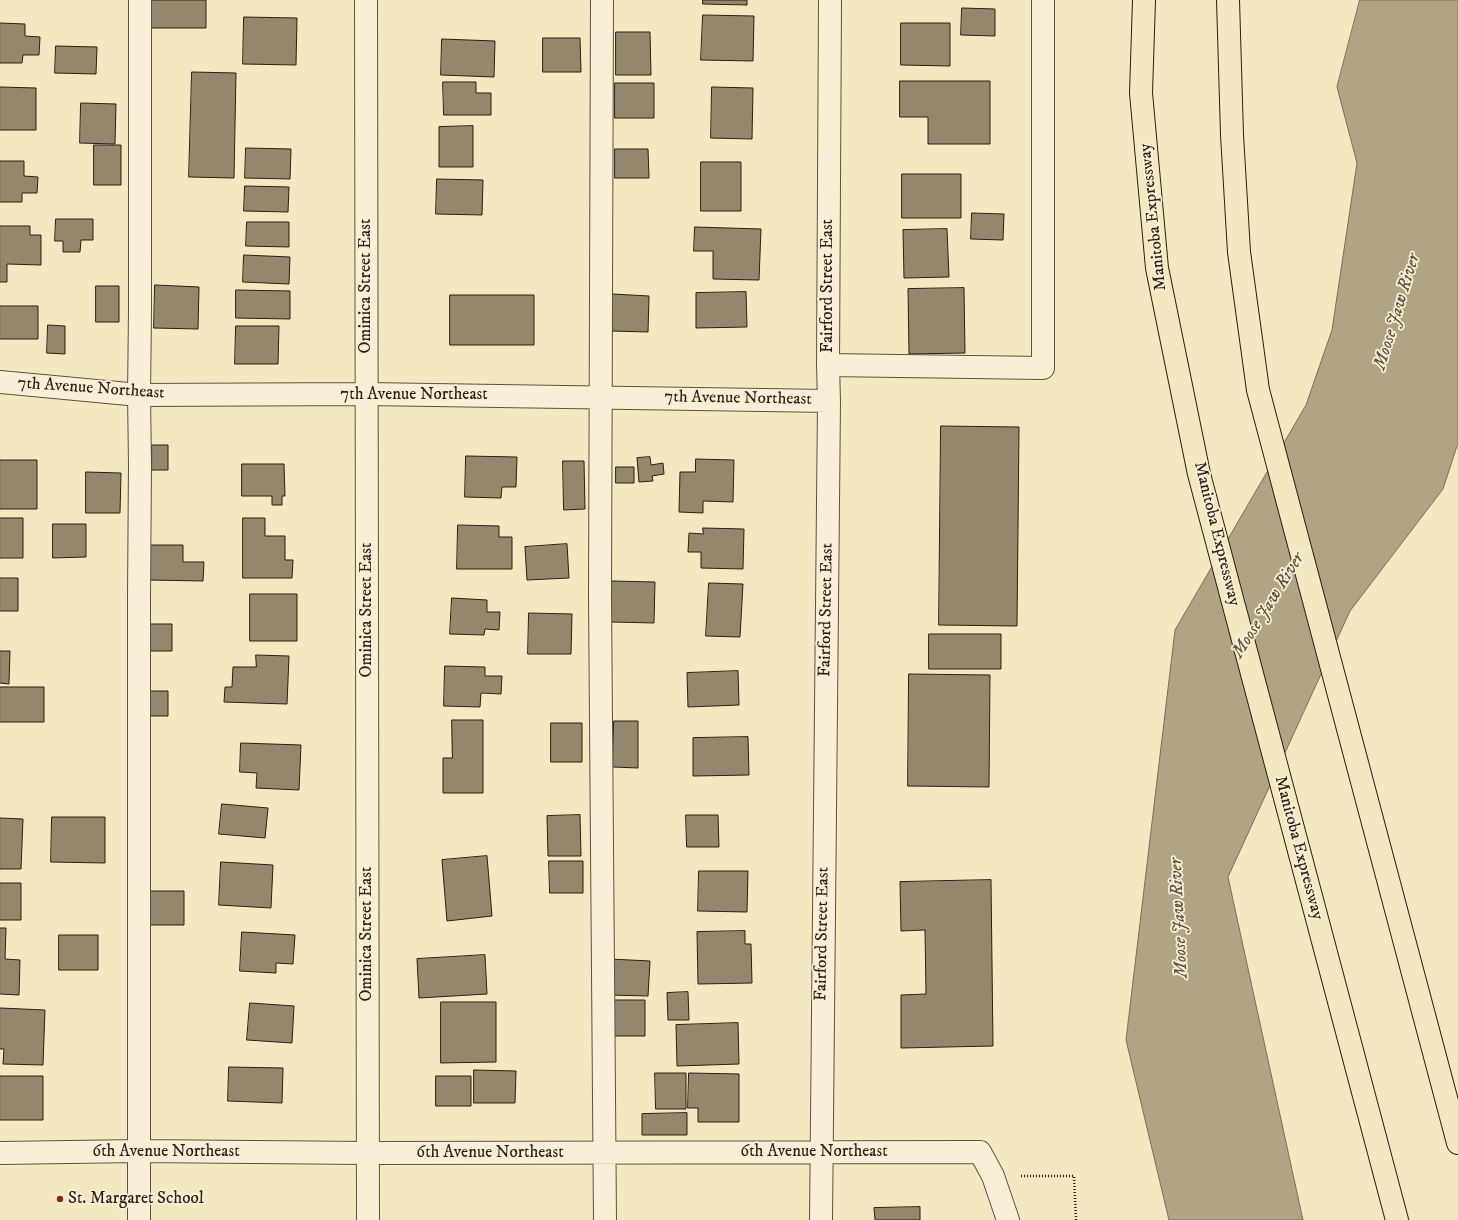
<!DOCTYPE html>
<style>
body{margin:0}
canvas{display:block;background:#f4e8c0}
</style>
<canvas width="1458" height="1220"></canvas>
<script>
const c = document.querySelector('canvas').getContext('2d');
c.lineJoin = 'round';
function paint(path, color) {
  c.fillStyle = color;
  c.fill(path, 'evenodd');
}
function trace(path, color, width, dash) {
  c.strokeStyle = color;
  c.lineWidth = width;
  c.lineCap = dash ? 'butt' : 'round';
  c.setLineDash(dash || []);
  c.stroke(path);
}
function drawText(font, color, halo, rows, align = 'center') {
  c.font = font + ' "IM FELL DW Pica",serif';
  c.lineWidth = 3.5;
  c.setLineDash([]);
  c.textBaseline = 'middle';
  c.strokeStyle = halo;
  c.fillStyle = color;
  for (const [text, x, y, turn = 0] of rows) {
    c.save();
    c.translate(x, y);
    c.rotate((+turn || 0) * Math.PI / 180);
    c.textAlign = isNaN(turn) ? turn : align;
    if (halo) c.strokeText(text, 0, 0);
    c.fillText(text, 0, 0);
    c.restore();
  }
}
const water = new Path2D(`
 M1360,0H1458V443L1443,489L1350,611L1228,877L1303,1220H1169L1126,1040L1175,630L1306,405L1332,330L1357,163L1337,87Z`);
paint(water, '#afa486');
trace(water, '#7a6f58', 1);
const building = new Path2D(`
 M152,0H206V28H151Z
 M703,0H747V5L703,4Z
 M962,8L995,9V36L961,35Z
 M703,15L754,16L753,61L701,60Z
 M244,17L297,18L296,65L243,64Z
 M0,23L25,24V36L40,37L39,55H23L22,63H0Z
 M901,23H950V66L901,65Z
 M616,32H650L651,75H616Z
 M543,38H580L581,72H543Z
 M442,39L495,41L494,77L441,75Z
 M56,46L97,47L96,74L55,73Z
 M192,72L236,73L234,178L189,177Z
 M900,81H990V144H928V117H900Z
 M443,82H476V93H491V115H444Z
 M615,83H654V118H615Z
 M0,87L36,88V130H0Z
 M712,87L753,88L752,139L711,138Z
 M81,103L116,104L115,144L80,143Z
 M473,126V167H439V127Z
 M94,145H121V185H94Z
 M246,148L291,149L290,179L245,178Z
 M615,149H648L649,178H615Z
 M0,161H24V176L38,177L37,193H22V202H0Z
 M701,162H741V211H701Z
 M902,174H961V218H902Z
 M437,179L483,180L482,215L436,214Z
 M245,186L289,187L288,212L244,211Z
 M972,213L1004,214L1003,240L971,239Z
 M56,219H93V240H81L80,252H63V241H55Z
 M247,222H289V247L246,246Z
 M0,226H30V235H41V265L7,264V282H0Z
 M695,227L761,229L759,280L713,279V251H694Z
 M947,229L949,277L904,278L903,230Z
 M244,255L290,257L289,284L243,282Z
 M155,285L199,287L198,329L154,328Z
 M96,286H119V322H96Z
 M964,288L965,353L909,354L908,289Z
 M236,290L290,291V319L236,318Z
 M746,292L747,327L696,328V293Z
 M613,294L649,296L648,332L612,331Z
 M450,295H534V345H450Z
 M0,306H38V339H0Z
 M48,325L65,326V354L47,353Z
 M236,326H279L278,364H235Z
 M941,426L1019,427L1017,626L939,625Z
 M152,445H168V470H152Z
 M466,456L517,457L516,487H502L501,498L465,497Z
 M650,457L651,465L663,463L664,474L652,476L653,481L639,482L637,458Z
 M696,459L734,460L733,502L703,501V513L679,512L680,472H695Z
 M0,460H37V509H0Z
 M563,461H584L585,509L564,510Z
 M242,464H284L285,496H282V505H272V496H242Z
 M616,467H634V483H616Z
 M86,472L121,473L120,513H86Z
 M0,518H23V558H0Z
 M243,518H265V536H285V560H293L292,578H243Z
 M53,524H86V557L53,558Z
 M458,525L499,526V537H512V569H457Z
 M703,528L744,529L743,569L701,568V552H688L689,533L703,534Z
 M567,544L569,578L527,580L525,547Z
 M148,545H183V562H204L203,581L148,580Z
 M0,578H18V611H0Z
 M612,581L655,582L654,623L611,622Z
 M709,583L743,584L740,637L706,636Z
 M250,594H297V641H250Z
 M452,598L487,600V612H500L499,630L485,629L484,635L450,634Z
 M529,613L572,614L571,654H528Z
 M145,624H172V651H145Z
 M929,634H1001V669H929Z
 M0,651H10L9,684L0,683Z
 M256,655L289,656L287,704L224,702L225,687H232L233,667H256Z
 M445,666L485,667V676H502L501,694L481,693L480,707L444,706Z
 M738,671L739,705L688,707L687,673Z
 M909,674L990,675L989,787L908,786Z
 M0,687H44V722H0Z
 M147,691H168V716H147Z
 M452,720H483V793H443V758H452Z
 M614,721H638V768L613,767Z
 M551,723H582V762H551Z
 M748,737L749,775L693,776V738Z
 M241,743L301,745L299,790L256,788L257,773L240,772Z
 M222,804L268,808L265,838L219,834Z
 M580,815L581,856H548L547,816Z
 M686,815H718L719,847H687Z
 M52,817H105V863L51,862Z
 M0,818L23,819L21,869H0Z
 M487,856L492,916L447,921L442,860Z
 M549,861H583V893H550Z
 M221,862L273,865L271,908L219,905Z
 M699,871H748L747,912L698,911Z
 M991,880L993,1046L901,1048V995L926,994L925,930L901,931L900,882Z
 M0,883H21V920H0Z
 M145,891H184V925H145Z
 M0,928H6L5,959L20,960L19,995L0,994Z
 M745,931V944H751L752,983L698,984L697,932Z
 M242,932L295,935L293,964L276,963V973L240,971Z
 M59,935H98V970H59Z
 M485,955L487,994L419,998L417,959Z
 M610,959L650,961L648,996L609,995Z
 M688,992L689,1020H668L667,993Z
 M610,1000H645V1036H610Z
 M441,1002H496V1062L441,1063Z
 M250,1003L294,1006L292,1043L247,1040Z
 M0,1008L45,1010L43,1065L3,1064L4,1049H0Z
 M738,1023L739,1064L677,1066L676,1025Z
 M229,1067L283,1068L282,1103L228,1101Z
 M474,1070L516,1071L515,1103H474Z
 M655,1073H686V1109H656Z
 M689,1073L739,1074V1122H698V1108H688Z
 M0,1076H43V1120H0Z
 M436,1076H471V1106H436Z
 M687,1113V1135H642V1114Z
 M920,1207V1220H875L874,1208Z`);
paint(building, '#93886d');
trace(building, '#2a1f14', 1);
const minor = new Path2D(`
 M366,0L368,1220
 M602,0L600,596L605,1220
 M828,365L1043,368V0
 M0,382L139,395L367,394L829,401
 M0,1153L139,1151L368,1153L980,1152L993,1176L1008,1220
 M139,1220V596L140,464L139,395L140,312V0
 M821,1220L829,401L828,365L830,0`);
const major = new Path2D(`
 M1144,0L1141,93L1157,268L1199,474L1397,1220
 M1228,0L1232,135L1239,252L1258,390L1458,1143`);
trace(minor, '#5c513f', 24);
trace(major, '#2a1f14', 24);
trace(new Path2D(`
 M1021,1176H1074L1076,1220`), '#2a1f14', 2.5, [1, 2]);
trace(minor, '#f8f0d6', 22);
trace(major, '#f4e8c0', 22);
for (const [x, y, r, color] of [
 [60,1199,4,"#8f2418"]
]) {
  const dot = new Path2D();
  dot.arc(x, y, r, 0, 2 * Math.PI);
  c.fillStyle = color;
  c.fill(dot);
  trace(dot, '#f8f0d6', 1.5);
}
drawText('17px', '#2a1f14', '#f8f0d6', [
 ["Manitoba Expressway",1154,217,-96],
 ["Ominica Street East",366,286,-90],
 ["Fairford Street East",828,286,-90],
 ["7th Avenue Northeast",91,389,4],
 ["7th Avenue Northeast",414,395],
 ["7th Avenue Northeast",738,399,1],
 ["Manitoba Expressway",1216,534,76],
 ["Ominica Street East",367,610,-90],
 ["Fairford Street East",827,610,-89],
 ["Manitoba Expressway",1298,848,75],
 ["Ominica Street East",367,934,-90],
 ["Fairford Street East",823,934,-89],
 ["6th Avenue Northeast",166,1152],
 ["6th Avenue Northeast",814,1152],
 ["6th Avenue Northeast",490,1153]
]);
drawText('17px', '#2a1f14', '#f8f0d6', [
 ["St. Margaret School",68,1199]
], 'left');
drawText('italic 18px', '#5f5442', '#f8f0d6', [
 ["Moose Jaw River",1398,312,-73],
 ["Moose Jaw River",1269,606,-58],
 ["Moose Jaw River",1180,918,-93]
]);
</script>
